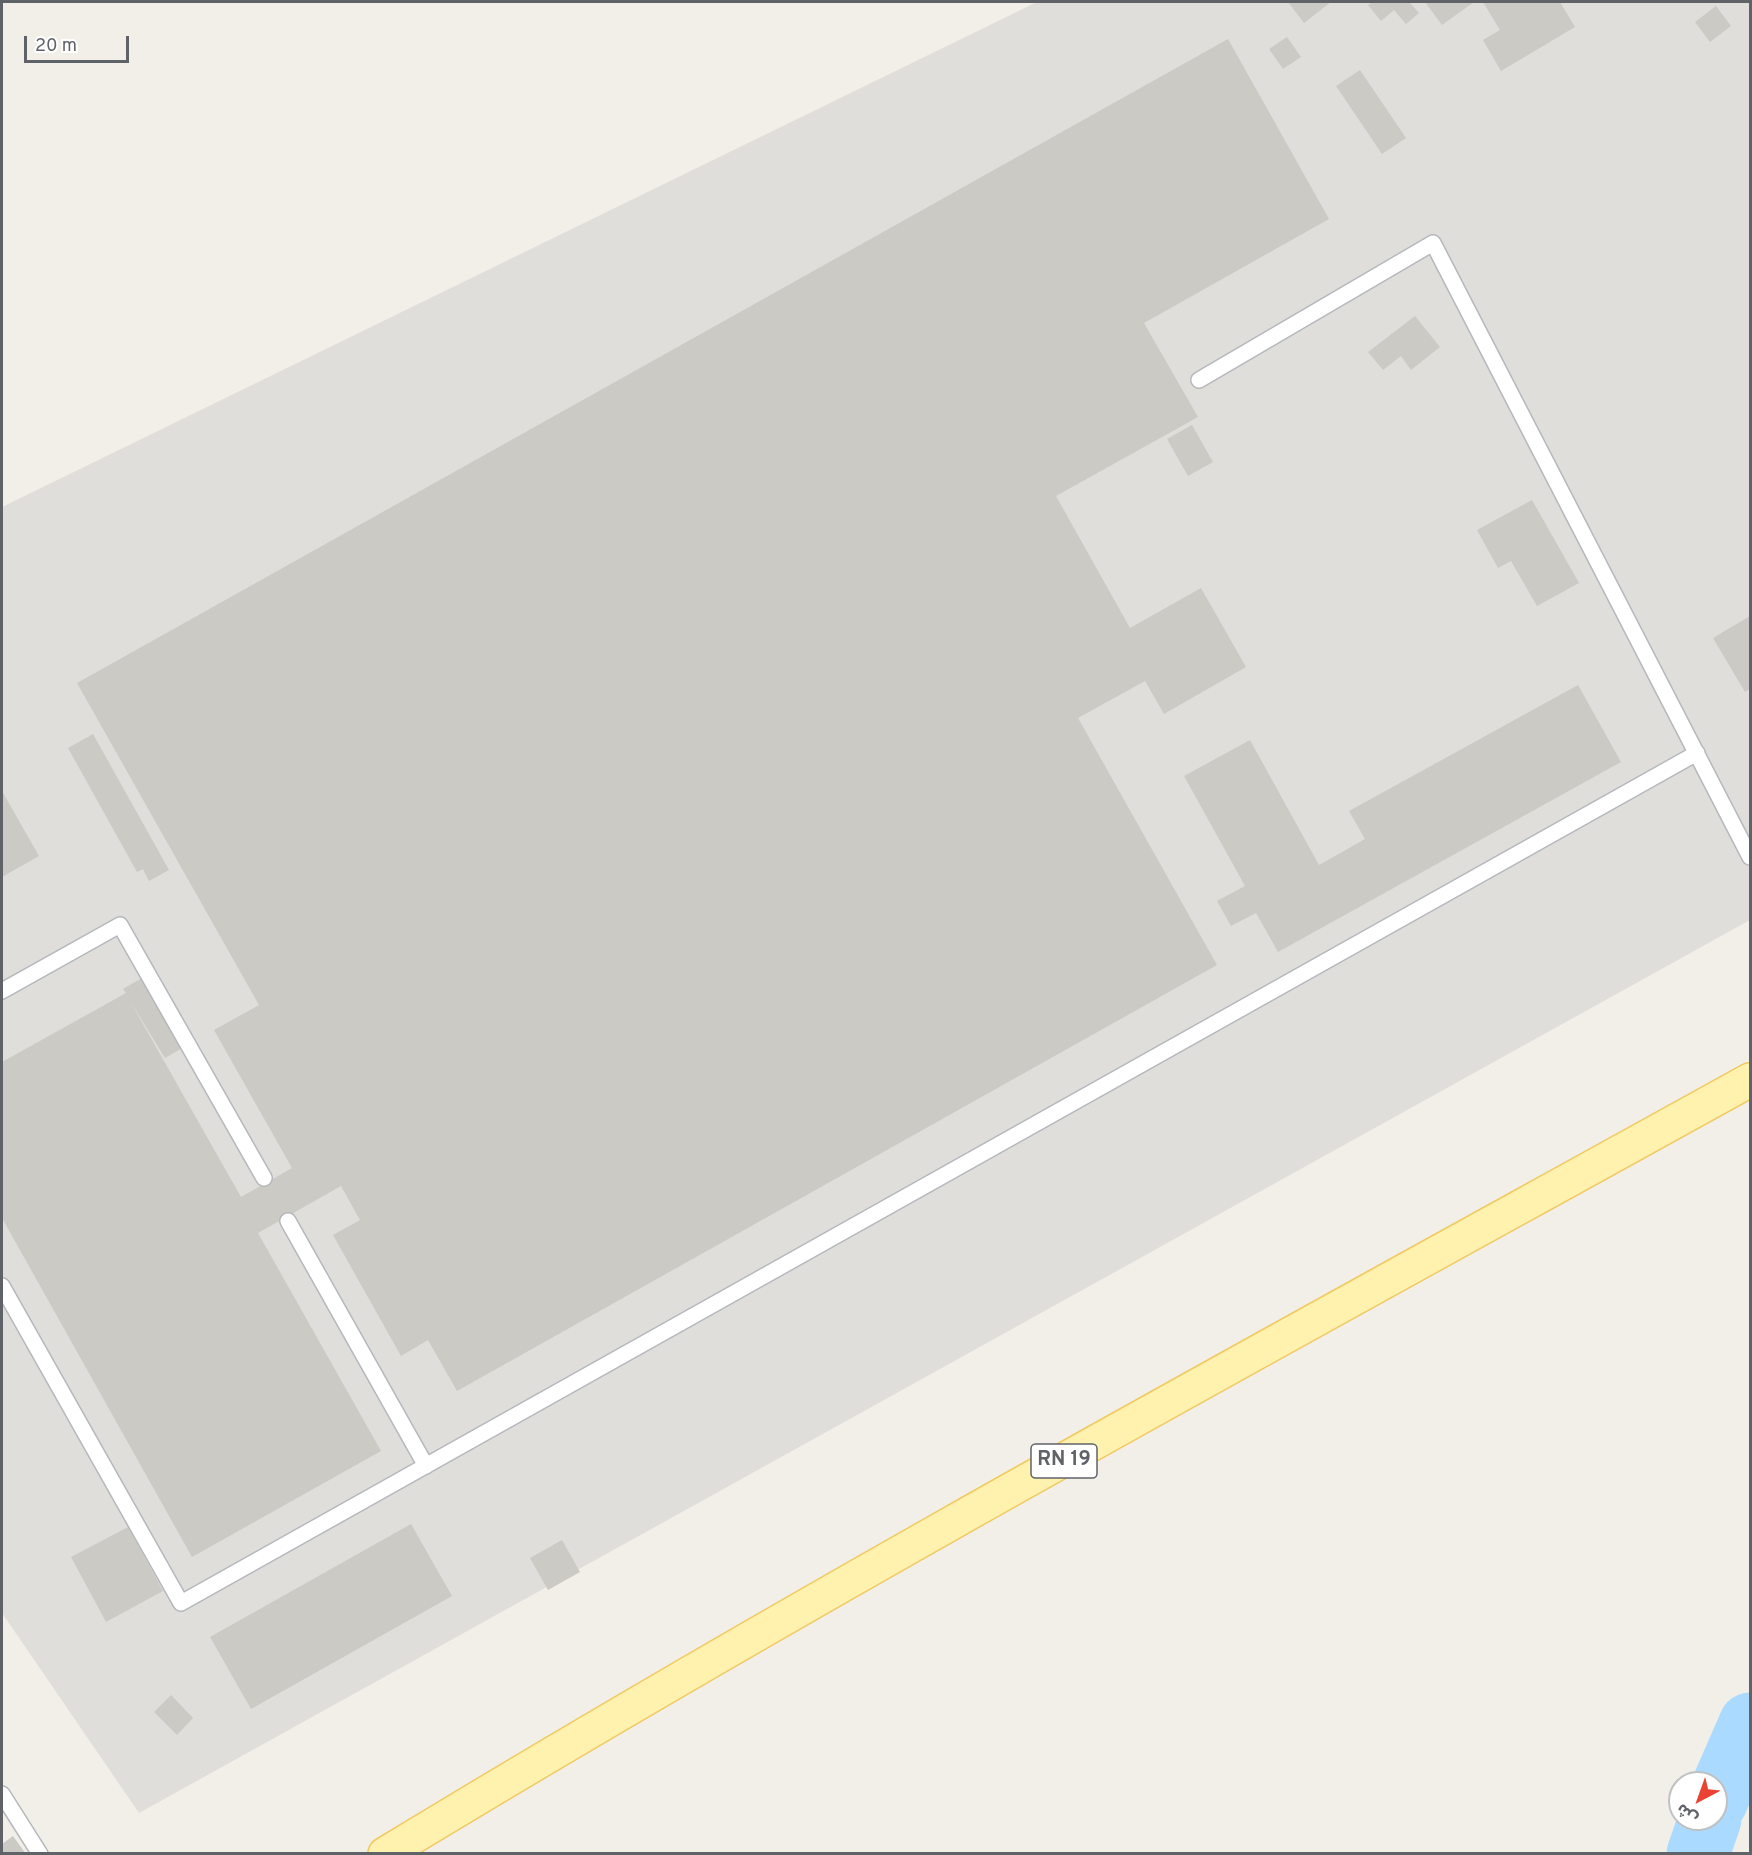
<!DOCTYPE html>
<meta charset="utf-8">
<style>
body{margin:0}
#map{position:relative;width:1752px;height:1855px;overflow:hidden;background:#f1efe8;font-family:Overpass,"Noto Sans Arabic",sans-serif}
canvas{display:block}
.frame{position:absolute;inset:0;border:3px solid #5f6368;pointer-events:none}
.north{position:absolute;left:1668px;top:1771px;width:60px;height:60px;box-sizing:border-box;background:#fff;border:2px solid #bfc1c3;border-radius:50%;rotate:221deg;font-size:16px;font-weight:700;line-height:24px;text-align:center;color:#5f6368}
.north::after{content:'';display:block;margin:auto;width:21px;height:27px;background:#ea4335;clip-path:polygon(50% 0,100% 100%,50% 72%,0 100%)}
.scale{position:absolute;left:24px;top:36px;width:105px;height:27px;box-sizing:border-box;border:3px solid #5f6368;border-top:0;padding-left:8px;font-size:18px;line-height:21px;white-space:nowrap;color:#5f6368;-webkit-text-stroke:4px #fff;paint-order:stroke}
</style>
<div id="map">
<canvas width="1752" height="1855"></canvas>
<div class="frame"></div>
<div class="north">ش</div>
<div class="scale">20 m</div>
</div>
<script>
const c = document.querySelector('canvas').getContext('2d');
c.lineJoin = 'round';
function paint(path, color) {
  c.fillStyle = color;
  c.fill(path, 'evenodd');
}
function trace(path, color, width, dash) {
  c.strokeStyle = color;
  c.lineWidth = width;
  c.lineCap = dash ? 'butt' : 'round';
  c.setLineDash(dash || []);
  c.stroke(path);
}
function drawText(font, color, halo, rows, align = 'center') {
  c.font = font + ' Overpass,sans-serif';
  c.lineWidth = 5;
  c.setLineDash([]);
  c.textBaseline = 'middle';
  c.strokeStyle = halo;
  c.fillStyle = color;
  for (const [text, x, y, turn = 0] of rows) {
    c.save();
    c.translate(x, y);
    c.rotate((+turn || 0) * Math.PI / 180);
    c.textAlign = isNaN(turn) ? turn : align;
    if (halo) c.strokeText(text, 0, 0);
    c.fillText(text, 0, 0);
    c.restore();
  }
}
paint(new Path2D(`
 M1037,2H1750V920L139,1813L2,1613V507Z`), '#e0deda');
trace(new Path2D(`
 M1716,1802L1750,1724
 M1698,1854L1710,1819`), '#aadaff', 63);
paint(new Path2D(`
 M1288,2H1331L1304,23Z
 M1373,2H1409L1419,13L1406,24L1394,10L1381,21L1368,5Z
 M1425,2H1474L1442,25Z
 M1483,2H1560L1575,27L1501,71L1483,40L1500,30Z
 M1716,6L1731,26L1710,42L1695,22Z
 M1287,37L1301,57L1283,69L1269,49Z
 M1228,39L1329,219L1144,323L1198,417L1056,496L1130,628L1201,588L1246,667L1164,714L1145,681L1078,718L1217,965L457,1391L428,1340L401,1356L333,1235L360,1220L341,1186L258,1233L381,1451L192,1557L2,1218V1062L126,993L123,989L147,975L189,1044L165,1058L130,1001L241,1197L292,1168L214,1030L259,1005L77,683Z
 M1360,70L1406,138L1382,154L1336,86Z
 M1415,316L1440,347L1411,370L1401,356L1383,370L1368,352Z
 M1192,425L1213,462L1188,476L1167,439Z
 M1532,500L1579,583L1537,606L1511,561L1498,568L1477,530Z
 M1750,616V689L1745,692L1713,638Z
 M1578,685L1621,762L1278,952L1256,913L1231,926L1217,901L1245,886L1184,776L1250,740L1319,865L1365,839L1349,811Z
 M93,734L169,870L149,881L143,869L137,872L68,748Z
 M2,791L39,856L2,877Z
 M411,1524L452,1596L251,1709L210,1637Z
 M128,1527L163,1591L106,1622L71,1557Z
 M562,1540L580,1572L548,1590L530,1558Z
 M171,1695L193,1718L177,1735L154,1712Z
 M13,1836L26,1854H2V1844Z`), '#cccac5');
const service = new Path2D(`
 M1199,380L1433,243L1750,857
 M2,991L120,925L264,1178
 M288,1221L426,1466
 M2,1286L181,1603L1697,753
 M2,1794L40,1854`);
const primary = new Path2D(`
 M385,1854C832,1582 1293,1333 1750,1080`);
trace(service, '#b5b8bc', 18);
trace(primary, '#f2c960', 36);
trace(service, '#fff', 15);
trace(primary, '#fff2af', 33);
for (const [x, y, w] of [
 [1064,1461,66]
]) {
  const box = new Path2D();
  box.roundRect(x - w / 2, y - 17, w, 34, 4.5);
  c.fillStyle = '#fff';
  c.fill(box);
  trace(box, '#5f6368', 1.5);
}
drawText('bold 20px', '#5f6368', null, [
 ["RN 19",1064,1461]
]);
</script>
